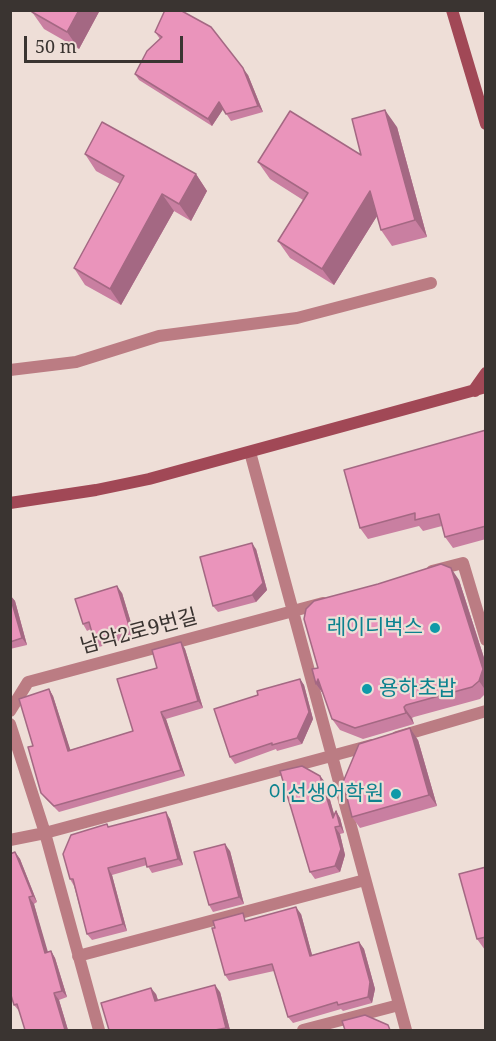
<!DOCTYPE html>
<meta charset="utf-8">
<style>
body{margin:0}
#map{position:relative;width:496px;height:1041px;overflow:hidden;background:#eeded7;font-family:"Noto Serif",serif}
canvas{display:block}
.frame{position:absolute;inset:0;border:12px solid #3a3431;pointer-events:none}
.scale{position:absolute;left:24px;top:36px;width:159px;height:27px;box-sizing:border-box;border:3px solid #3a3431;border-top:0;padding-left:8px;font-size:18px;line-height:21px;white-space:nowrap;color:#3a3431;-webkit-text-stroke:4px #eeded7;paint-order:stroke}
</style>
<div id="map">
<canvas width="496" height="1041"></canvas>
<div class="frame"></div>
<div class="scale">50 m</div>
</div>
<script>
const c = document.querySelector('canvas').getContext('2d');
c.lineJoin = 'round';
function trace(path, color, width, dash) {
  c.strokeStyle = color;
  c.lineWidth = width;
  c.lineCap = dash ? 'butt' : 'round';
  c.setLineDash(dash || []);
  c.stroke(path);
}
function paint(path, color) {
  c.fillStyle = color;
  c.fill(path, 'evenodd');
}
function drawText(font, color, halo, rows, align = 'center') {
  c.font = font + ' "Noto Serif","Noto Sans KR",serif';
  c.lineWidth = 4.5;
  c.setLineDash([]);
  c.textBaseline = 'middle';
  c.strokeStyle = halo;
  c.fillStyle = color;
  for (const [text, x, y, turn = 0] of rows) {
    c.save();
    c.translate(x, y);
    c.rotate((+turn || 0) * Math.PI / 180);
    c.textAlign = isNaN(turn) ? turn : align;
    if (halo) c.strokeText(text, 0, 0);
    c.fillText(text, 0, 0);
    c.restore();
  }
}
trace(new Path2D(`
 M10,370L76,362L159,336L297,318L431,283`), '#bb7c83', 12);
trace(new Path2D(`
 M250,452L406,1030
 M432,571L463,563L486,640
 M10,711L28,682L323,603
 M10,724L45,833L99,1030
 M397,737L486,711
 M10,840L45,833L372,745
 M78,956L365,880
 M303,1030L399,1005`), '#bb7c83', 12);
trace(new Path2D(`
 M452,10L486,124
 M475,391L474,390L486,373
 M10,503L96,490L149,479L486,387`), '#a14856', 12);
paint(new Path2D(`
 M100,10L79,49L44,29L32,12Z
 M155,32L248,75L263,112L231,121L223,109L212,126L139,80L135,74L160,39Z
 M397,127L427,237L392,246L381,230L377,216L334,285L290,258L278,241L303,200L270,179L258,162L361,155Z
 M85,154L196,174L207,191L191,221L174,211L121,305L85,285L74,268L120,184L96,171Z
 M486,430V539L453,548L445,537L442,526L423,531L419,526L368,539L360,528Z
 M256,549L267,590L256,602L218,612L213,606Z
 M459,580L486,664V693L480,699L414,717L412,718L414,724L363,739L340,730L332,719L324,695L316,684L318,668Z
 M122,593L135,636L99,647L94,640L91,629L87,631L83,624Z
 M10,595L15,601L27,645L10,649Z
 M181,642L185,649L203,708L166,719L185,776L59,812L46,799L41,793L33,746L49,689L53,696L70,750L133,731L157,668Z
 M300,679L304,685L313,719L302,744L277,751L276,749L235,764L230,757L258,695Z
 M418,740L437,806L360,828L352,817Z
 M320,776L325,782L334,814L336,811L340,818L344,833L340,834L345,855L340,872L315,879L310,872Z
 M170,819L183,865L152,873L147,865L112,875L127,931L92,940L87,934L74,886L70,879L109,827Z
 M230,851L244,904L213,912L209,905Z
 M15,852L20,859L37,902L34,904L47,952L51,951L55,958L67,997L59,1000L68,1030H25L20,1011H19L14,1005Z
 M486,867V950H485L477,939Z
 M301,914L312,955L359,942L364,949L375,989L372,1003L343,1011L341,1009L293,1023L288,1017L274,971L229,981L225,975L215,928L248,920Z
 M220,992L230,1030H109L156,994L158,1000Z`), '#c97fa1');
paint(new Path2D(`
 M79,10H100L79,49L67,32Z
 M243,68L248,75L263,112L258,106Z
 M219,102L224,108L212,126L208,119Z
 M385,110L397,127L427,237L415,220Z
 M196,174L207,191L191,221L179,204Z
 M370,191L382,208L334,285L322,269Z
 M162,194L174,211L121,305L110,289Z
 M252,543L256,549L267,590L256,602L252,595Z
 M451,568L459,580L486,664V691L479,681Z
 M117,586L122,593L135,636L130,629Z
 M10,595L15,601L27,645L22,638Z
 M181,642L185,649L203,708L198,701Z
 M300,679L304,685L313,719L302,744L297,738Z
 M318,679L324,695L316,684Z
 M49,689L53,696L73,758L68,751Z
 M404,707L412,718L414,724L406,713Z
 M161,712L166,719L185,776L181,770Z
 M410,728L418,740L437,806L429,795Z
 M320,776L325,782L337,825L333,818Z
 M336,811L340,818L344,833L340,826Z
 M166,812L170,819L183,865L178,859Z
 M335,827L340,834L345,855L340,872L335,866Z
 M225,844L230,851L244,904L239,897Z
 M15,852L20,859L37,902L33,896Z
 M108,868L112,875L127,931L123,924Z
 M29,897L34,904L50,959L45,953Z
 M296,907L301,914L314,962L310,956Z
 M359,942L364,949L375,989L372,1003L368,997Z
 M51,951L55,958L67,997L62,991Z
 M215,985L220,992L230,1030H228L226,1028Z
 M151,988L156,994L160,1007L155,1001Z
 M54,993L59,1000L68,1030H65Z`), '#a46883');
const building = new Path2D(`
 M33,10H79L67,32L32,12Z
 M165,10H180L211,27L243,68L258,106L226,114L219,102L208,119L135,74L147,51L162,37L155,32Z
 M385,110L415,220L381,230L370,191L322,269L278,241L308,193L258,162L290,111L361,155L352,119Z
 M102,122L196,174L179,204L162,194L110,289L74,268L124,176L85,154Z
 M486,430V526L445,537L439,514L415,520V513L360,528L344,470Z
 M252,543L263,583L252,595L213,606L200,557Z
 M441,564L451,568L483,669L479,681L472,687L406,705L404,707L406,713L355,728L332,719L318,679L316,684L312,669L318,668L304,619L306,609L314,601L378,584Z
 M117,586L130,629L94,640L89,622L83,624L75,599Z
 M10,596L22,638L10,642Z
 M181,642L198,701L161,712L181,770L54,806L41,793L28,747L33,746L19,699L49,689L68,751L133,731L117,679L157,668L152,650Z
 M300,679L309,712L297,738L272,745V743L230,757L214,709L258,695L257,691Z
 M410,728L429,795L352,817L343,782L359,744Z
 M302,766L320,776L333,818L336,811L340,826L335,827L341,849L335,866L310,872L280,771Z
 M166,812L178,859L147,867L145,858L108,868L123,924L87,934L73,879H70L63,854L71,835L107,824L108,827Z
 M225,844L239,897L209,905L194,852Z
 M15,852L33,896L29,897L45,953L51,951L62,991L54,993L65,1030H25L17,1004L14,1005L10,992V854Z
 M486,867V937L477,939L459,874Z
 M296,907L310,956L359,942L370,982L368,997L338,1005L337,1002L288,1017L272,964L225,975L212,928H215L213,921L243,913L245,921Z
 M215,985L226,1028L215,1030H109L101,1003L151,988L155,1001Z
 M365,1015L388,1025L390,1030H345L342,1021Z`);
paint(building, '#ea94bb');
trace(building, '#a46883', 1.5);
for (const [x, y, r, color] of [
 [435,628,6,"#0f9aa8"],
 [367,689,6,"#0f9aa8"],
 [396,794,6,"#0f9aa8"]
]) {
  const dot = new Path2D();
  dot.arc(x, y, r, 0, 2 * Math.PI);
  c.fillStyle = color;
  c.fill(dot);
  trace(dot, '#eeded7', 2);
}
drawText('21px', '#0d838f', '#eeded7', [
 ["레이디벅스",423,628],
 ["용하초밥",379,689,"left"],
 ["이선생어학원",384,794]
], 'right');
drawText('21px', '#3a3431', '#eeded7', [
 ["남악2로9번길",139,632,-15]
]);
</script>
